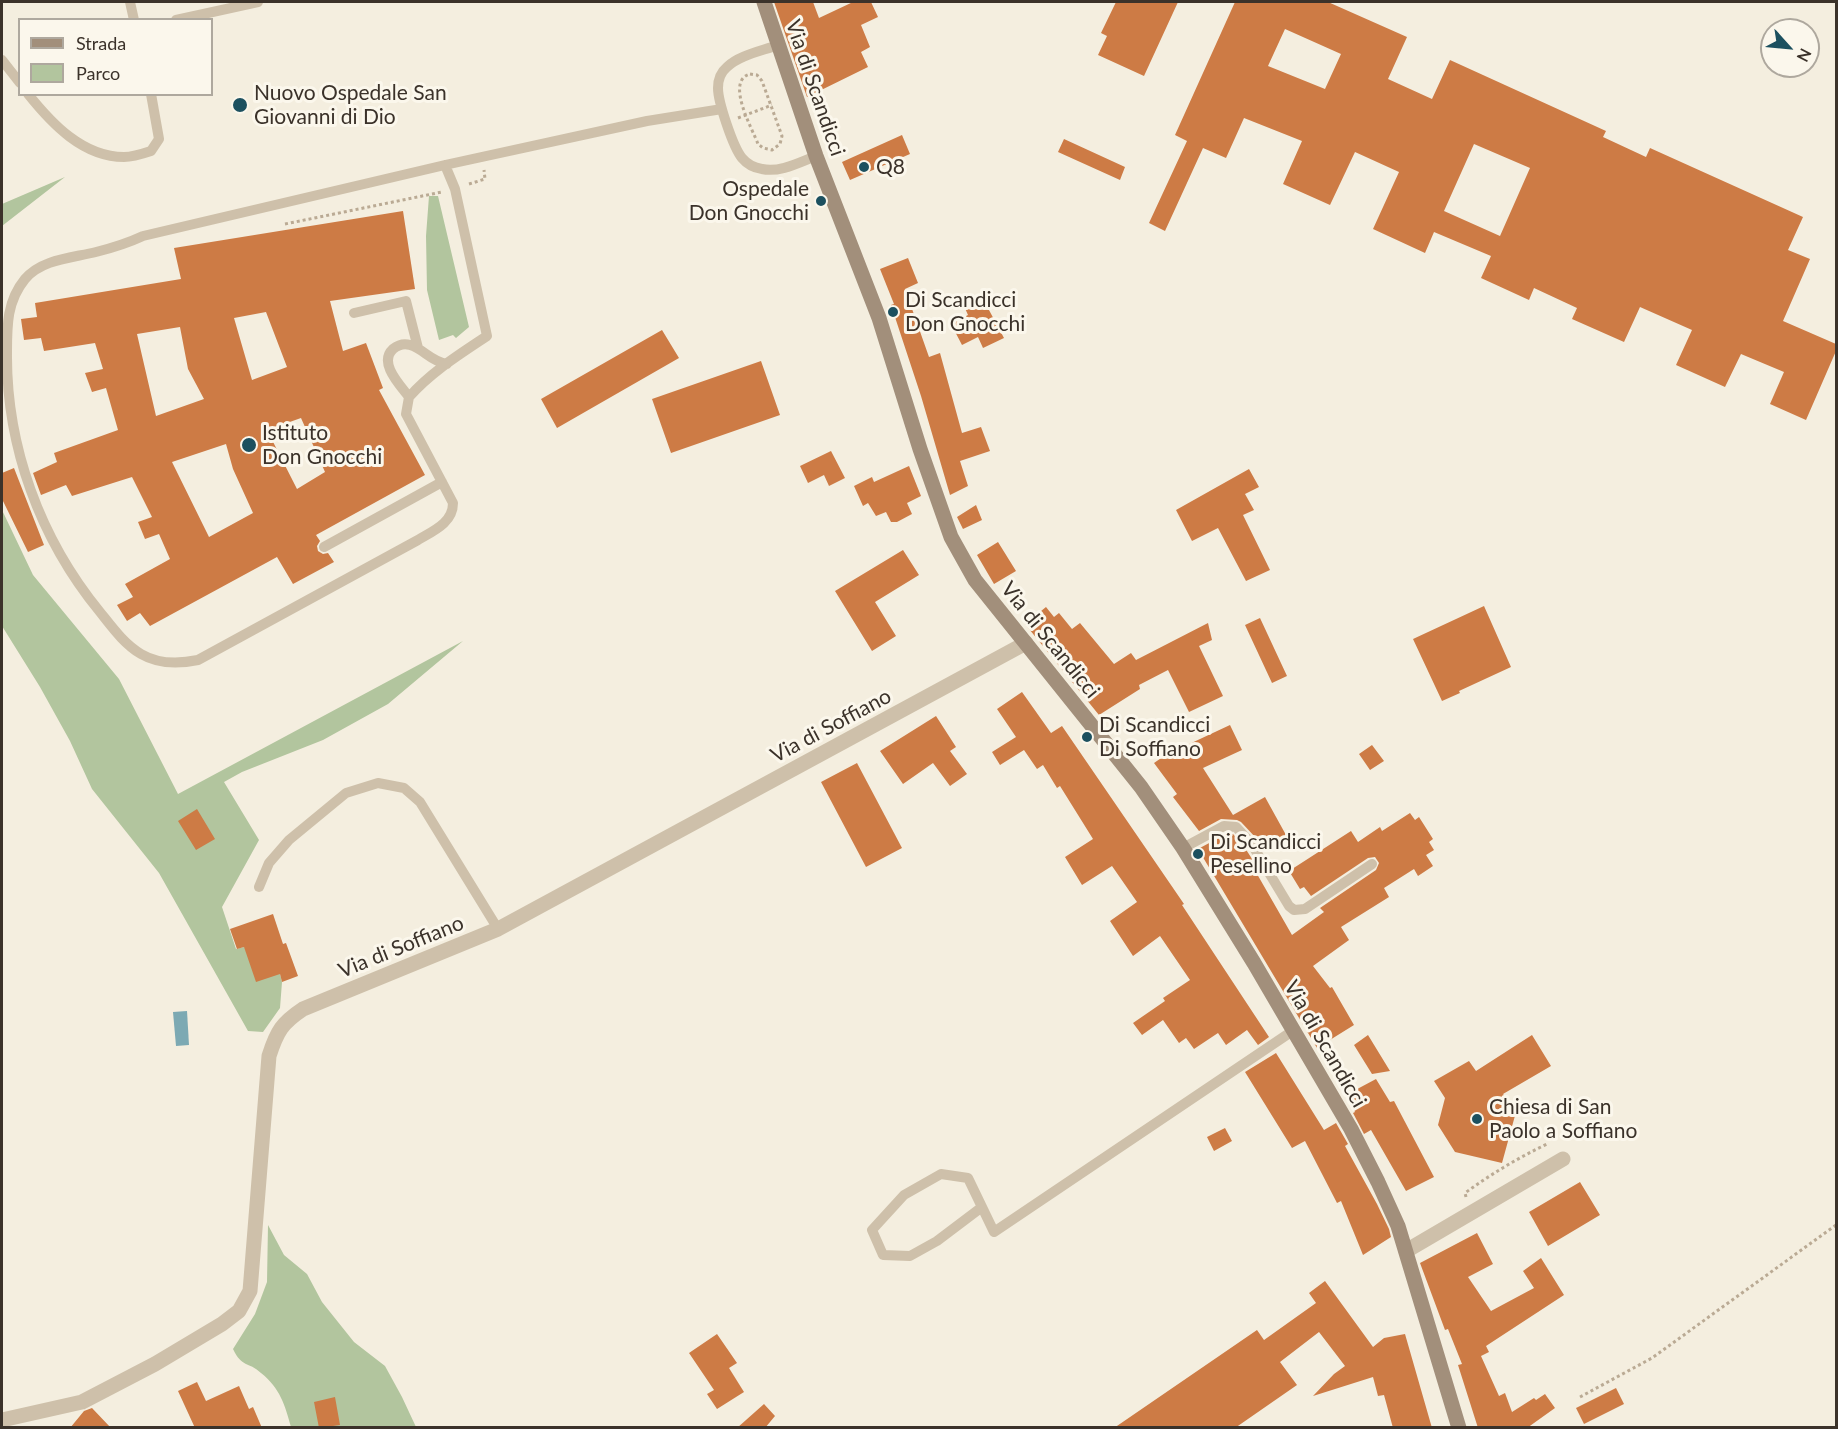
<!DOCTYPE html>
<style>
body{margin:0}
#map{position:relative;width:1838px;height:1429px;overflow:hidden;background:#f4eedf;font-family:Lato,sans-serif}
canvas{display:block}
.frame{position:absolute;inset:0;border:3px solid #3b322a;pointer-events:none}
.legend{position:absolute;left:18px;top:18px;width:195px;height:78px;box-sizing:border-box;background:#fbf7ec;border:2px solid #aea89e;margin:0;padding:8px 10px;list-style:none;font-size:18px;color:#3b322a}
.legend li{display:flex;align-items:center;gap:12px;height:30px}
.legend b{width:30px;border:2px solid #aea89e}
.north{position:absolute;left:1760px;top:18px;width:60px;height:60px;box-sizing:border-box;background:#fbf7ec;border:2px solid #aea89e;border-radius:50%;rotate:117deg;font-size:16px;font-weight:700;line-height:24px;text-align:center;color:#3b322a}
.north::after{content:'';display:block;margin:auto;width:21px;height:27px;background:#1c505f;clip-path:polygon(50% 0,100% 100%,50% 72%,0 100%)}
</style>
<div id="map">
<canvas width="1838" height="1429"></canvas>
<div class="frame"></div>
<ul class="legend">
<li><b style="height:8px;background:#a28f7b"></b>Strada</li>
<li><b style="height:16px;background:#b2c59e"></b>Parco</li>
</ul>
<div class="north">N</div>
</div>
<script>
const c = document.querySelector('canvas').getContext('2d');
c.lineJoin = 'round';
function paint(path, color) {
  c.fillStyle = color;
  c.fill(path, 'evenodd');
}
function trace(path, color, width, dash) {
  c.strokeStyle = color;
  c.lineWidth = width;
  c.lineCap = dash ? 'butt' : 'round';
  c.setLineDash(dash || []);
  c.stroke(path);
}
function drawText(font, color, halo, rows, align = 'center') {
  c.font = font + ' Lato,sans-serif';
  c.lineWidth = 6;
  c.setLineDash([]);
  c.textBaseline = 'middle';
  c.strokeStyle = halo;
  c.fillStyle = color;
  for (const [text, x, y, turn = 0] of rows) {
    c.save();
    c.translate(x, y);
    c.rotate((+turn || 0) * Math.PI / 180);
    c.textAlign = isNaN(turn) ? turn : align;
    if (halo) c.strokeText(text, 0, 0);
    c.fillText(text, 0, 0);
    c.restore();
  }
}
paint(new Path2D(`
 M65,177L2,226V204Z
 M429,196H438L469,327L456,338L453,335L439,340L427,290L426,236Z
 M2,510L33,575L119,679L178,794L463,641L388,704L323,740L242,772L224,782L259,840L222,907L236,949L244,947L280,974L282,982L280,1008L263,1032L248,1031L159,873L92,789L70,741L40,687L2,626Z
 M268,1225L284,1255L307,1274L322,1302L354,1342L385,1366L402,1397L416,1427H291C285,1405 280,1388 261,1373C248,1361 242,1368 233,1349L255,1314L267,1282Z`), '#b2c59e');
paint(new Path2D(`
 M187,1011L189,1045L176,1046L173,1012Z`), '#7ca9b3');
paint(new Path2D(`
 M774,2H813L819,18L853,2H871L878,17L861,25L870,47L861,52L868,67L807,97Z
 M1116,2H1178L1144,76L1098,55L1107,36L1101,33Z
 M1235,2H1328L1407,37L1388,79L1432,99L1450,60L1606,131L1603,137L1646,157L1650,148L1803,217L1788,250L1810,259L1783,321L1836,344V351L1806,420L1770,404L1784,372L1741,354L1725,387L1676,365L1692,330L1640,307L1624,342L1572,319L1577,308L1534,288L1529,300L1481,278L1491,256L1434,232L1425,253L1373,229L1399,172L1355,152L1330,205L1283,184L1302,141L1244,118L1226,158L1203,148L1165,231L1149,223L1187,141L1175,135ZM1285,29L1341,54L1325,89L1268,66ZM1474,144L1530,168L1500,236L1444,211Z
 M902,135L910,154L850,180L842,162Z
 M1064,139L1125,167L1120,180L1058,152Z
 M403,211L415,289L330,301L343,351L366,343L383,388L379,390L425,475L316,535L320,541L317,546L318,551L323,554L328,553L334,562L293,584L277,557L150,626L140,613L127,621L117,605L133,597L125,584L170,559L159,534L145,539L138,522L152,517L132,477L72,496L66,485L41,495L33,473L57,462L54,453L118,430L106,388L92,392L85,373L103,369L95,343L44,351L41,338L24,340L21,319L37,317L35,303L181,279L174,248ZM266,312L287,367L252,380L234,318ZM180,327L188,369L204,399L156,416L137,334ZM301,418L325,472L297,489L267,430ZM226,444L233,469L253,513L209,537L172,462Z
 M908,258L918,283L905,289L929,357L940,353L962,433L981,427L990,451L960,461L968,486L950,495L921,396L891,305L894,304L880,269Z
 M982,297L1004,338L983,348L978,337L962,345L951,324L968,315L964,306Z
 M662,330L679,358L557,428L541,399Z
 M761,361L780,415L671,453L652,399Z
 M831,451L845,478L829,486L824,475L808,483L800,466Z
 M909,466L921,496L907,503L912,514L897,522H891L886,512L876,516L868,503L863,506L854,486L872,477L874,482Z
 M14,468L44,545L28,552L2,499V473Z
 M1249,469L1259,487L1245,494L1254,510L1243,515L1270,570L1246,581L1218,528L1192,541L1176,510Z
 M976,505L982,520L963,529L957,517Z
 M998,542L1016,571L994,584L977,555Z
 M903,550L919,575L875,602L896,636L872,651L835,591Z
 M1484,606L1511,667L1459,691L1460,693L1442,701L1413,639Z
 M1046,607L1054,617L1059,613L1072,629L1080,623L1114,664L1131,653L1136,660L1208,623L1212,640L1199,646L1223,696L1189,712L1168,670L1139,685L1140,689L1099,715L1025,624Z
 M1260,618L1287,676L1272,683L1245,625Z
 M1022,692L1051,733L1062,726L1184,904L1182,905L1269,1037L1258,1045L1247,1030L1226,1045L1218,1033L1194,1049L1186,1038L1179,1043L1163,1020L1142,1035L1133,1023L1165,1001L1163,998L1190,980L1160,936L1133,956L1110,921L1137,902L1112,866L1082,885L1065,857L1093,839L1060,786L1057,788L1043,765L1037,769L1024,750L1000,765L992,752L1016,737L997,709Z
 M936,716L956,747L950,751L967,774L950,786L933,763L903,784L880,751Z
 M1230,725L1242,750L1203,768L1233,815L1265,797L1286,835L1263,848L1256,838L1241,822L1237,820L1221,819L1199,831L1173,797L1177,794L1154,763L1183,743L1185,746Z
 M1372,745L1384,761L1370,770L1359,754Z
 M857,763L902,848L866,867L821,782Z
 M197,809L215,839L196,850L178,821Z
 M1410,813L1415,820L1419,817L1433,839L1429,842L1434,850L1426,855L1433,866L1418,876L1414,869L1384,888L1389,897L1341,927L1349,940L1313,966L1330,988L1332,987L1354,1025L1317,1048L1198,849L1226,834H1233L1245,848L1256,865L1253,867L1292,935L1324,912L1320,908L1376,870L1379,863L1375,857L1368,858L1311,896L1304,887L1300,889L1289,871L1351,831L1358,842L1380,827L1382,831Z
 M273,914L283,944L286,943L298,976L282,982L280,974L256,982L244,947L237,949L230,929Z
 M1368,1035L1390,1071L1372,1074L1354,1045Z
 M1532,1035L1551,1066L1503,1094L1516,1112L1502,1163L1455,1152L1438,1125L1445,1098L1434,1081L1469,1061L1476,1071Z
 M1276,1053L1324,1130L1336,1123L1348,1144L1345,1146L1377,1204L1389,1229L1391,1237L1363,1255L1341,1201L1337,1203L1305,1141L1292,1148L1245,1072Z
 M1376,1079L1390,1102L1394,1101L1434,1177L1406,1191L1371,1130L1364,1134L1353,1113L1355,1112L1346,1095Z
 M1225,1128L1232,1141L1214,1151L1207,1137Z
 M1580,1182L1600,1215L1548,1246L1529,1212Z
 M1477,1233L1493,1264L1468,1277L1491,1311L1534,1288L1523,1271L1541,1258L1564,1295L1486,1346L1489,1352L1481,1356L1499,1396L1505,1393L1512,1412L1534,1398L1536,1400L1545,1394L1555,1408L1527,1428H1478L1458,1365L1462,1364L1448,1329L1445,1330L1420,1263Z
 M1325,1281L1373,1347L1384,1338L1405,1334L1432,1428H1393L1384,1395L1378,1396L1373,1377L1313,1396L1334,1374L1345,1366L1319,1332L1280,1362L1297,1385L1235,1428H1114L1257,1330L1264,1340L1316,1303L1309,1293Z
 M717,1334L737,1363L729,1368L744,1392L717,1409L707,1394L714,1390L689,1353Z
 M197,1382L206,1401L239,1386L249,1409L253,1407L262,1428H195L178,1391Z
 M1616,1388L1624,1404L1584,1424L1576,1408Z
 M335,1397L340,1425L319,1428L314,1402Z
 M764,1404L775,1416L765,1428H737Z
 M92,1408L111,1428H70L84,1411Z`), '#cd7b45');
trace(new Path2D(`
 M750,74L757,75L762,81L782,136L780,144L772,150L763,148L758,144C752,128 725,81 750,74Z
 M738,118L772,105
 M469,184L485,179L484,170
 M285,224L442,192
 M1466,1197L1465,1193C1491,1174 1518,1158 1547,1144
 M1580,1397L1652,1358L1836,1225`), '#baaa94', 3, [3, 3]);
trace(new Path2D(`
 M130,2L134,20
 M176,20L258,2
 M778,45C762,51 739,55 727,67C721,72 718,80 718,88C718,102 733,147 742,158C747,164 755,168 762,169C780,173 800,162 816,156
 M2,60L20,83
 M28,94C52,124 83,157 124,157C133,157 142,154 151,151L159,139L151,94
 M445,165L455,189L487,336C460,354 431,372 409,397C400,385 378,363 393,349C398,345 404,343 410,345C424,349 430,361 447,364
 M354,313L406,301L418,348
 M409,397L406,414L453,503C453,523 433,531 418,540L198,660C179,664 158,664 141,654C124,644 112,627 100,612C40,539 6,446 7,352C7,325 7,301 25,279C42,259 72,258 96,252C112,248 128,243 143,236L445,165L647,121L722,109
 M324,547L442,482
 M1183,848L1224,826L1236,827L1251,843L1289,906L1294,910L1305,909L1372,864
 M259,887L269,863L289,840L346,793L378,783L404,788L420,802L498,929
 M982,1207L937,1241L910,1256L883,1255L872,1230L904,1195L941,1174L968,1178L994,1232L1294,1030`), '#cec0aa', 10);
trace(new Path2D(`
 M1406,1251L1563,1159
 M2,1420L82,1402L155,1364L222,1324L239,1311L250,1291L269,1056C277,1031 282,1023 303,1009L498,929L1026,643`), '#cec0aa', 15);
trace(new Path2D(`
 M764,2L816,156L879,318L920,449L951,537L975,580L1141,787L1183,848L1254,963L1351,1129L1378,1182L1398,1226L1459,1428`), '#a28f7b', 15);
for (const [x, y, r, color] of [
 [240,105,8,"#1c505f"],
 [864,167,6,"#1c505f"],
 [821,201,6,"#1c505f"],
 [893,312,6,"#1c505f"],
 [249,445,8,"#1c505f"],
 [1087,737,6,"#1c505f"],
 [1198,854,6,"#1c505f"],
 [1477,1119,6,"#1c505f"]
]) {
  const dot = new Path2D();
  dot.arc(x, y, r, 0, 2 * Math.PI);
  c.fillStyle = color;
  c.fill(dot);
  trace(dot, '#fbf7ec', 2);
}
drawText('21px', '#3b322a', '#fbf7ec', [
 ["Via di Scandicci",815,88,71],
 ["Via di Scandicci",1050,640,51],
 ["Via di Soffiano",831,726,-28],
 ["Via di Soffiano",401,947,-22],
 ["Via di Scandicci",1325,1044,60]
]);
drawText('21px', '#3b322a', '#fbf7ec', [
 ["Nuovo Ospedale San",254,93],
 ["Giovanni di Dio",254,117],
 ["Q8",876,167],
 ["Ospedale",809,189,"right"],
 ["Don Gnocchi",809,213,"right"],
 ["Di Scandicci",905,300],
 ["Don Gnocchi",905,324],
 ["Istituto",262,433],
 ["Don Gnocchi",262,457],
 ["Di Scandicci",1099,725],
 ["Di Soffiano",1099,749],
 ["Di Scandicci",1210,842],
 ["Pesellino",1210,866],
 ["Chiesa di San",1489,1107],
 ["Paolo a Soffiano",1489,1131]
], 'left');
</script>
